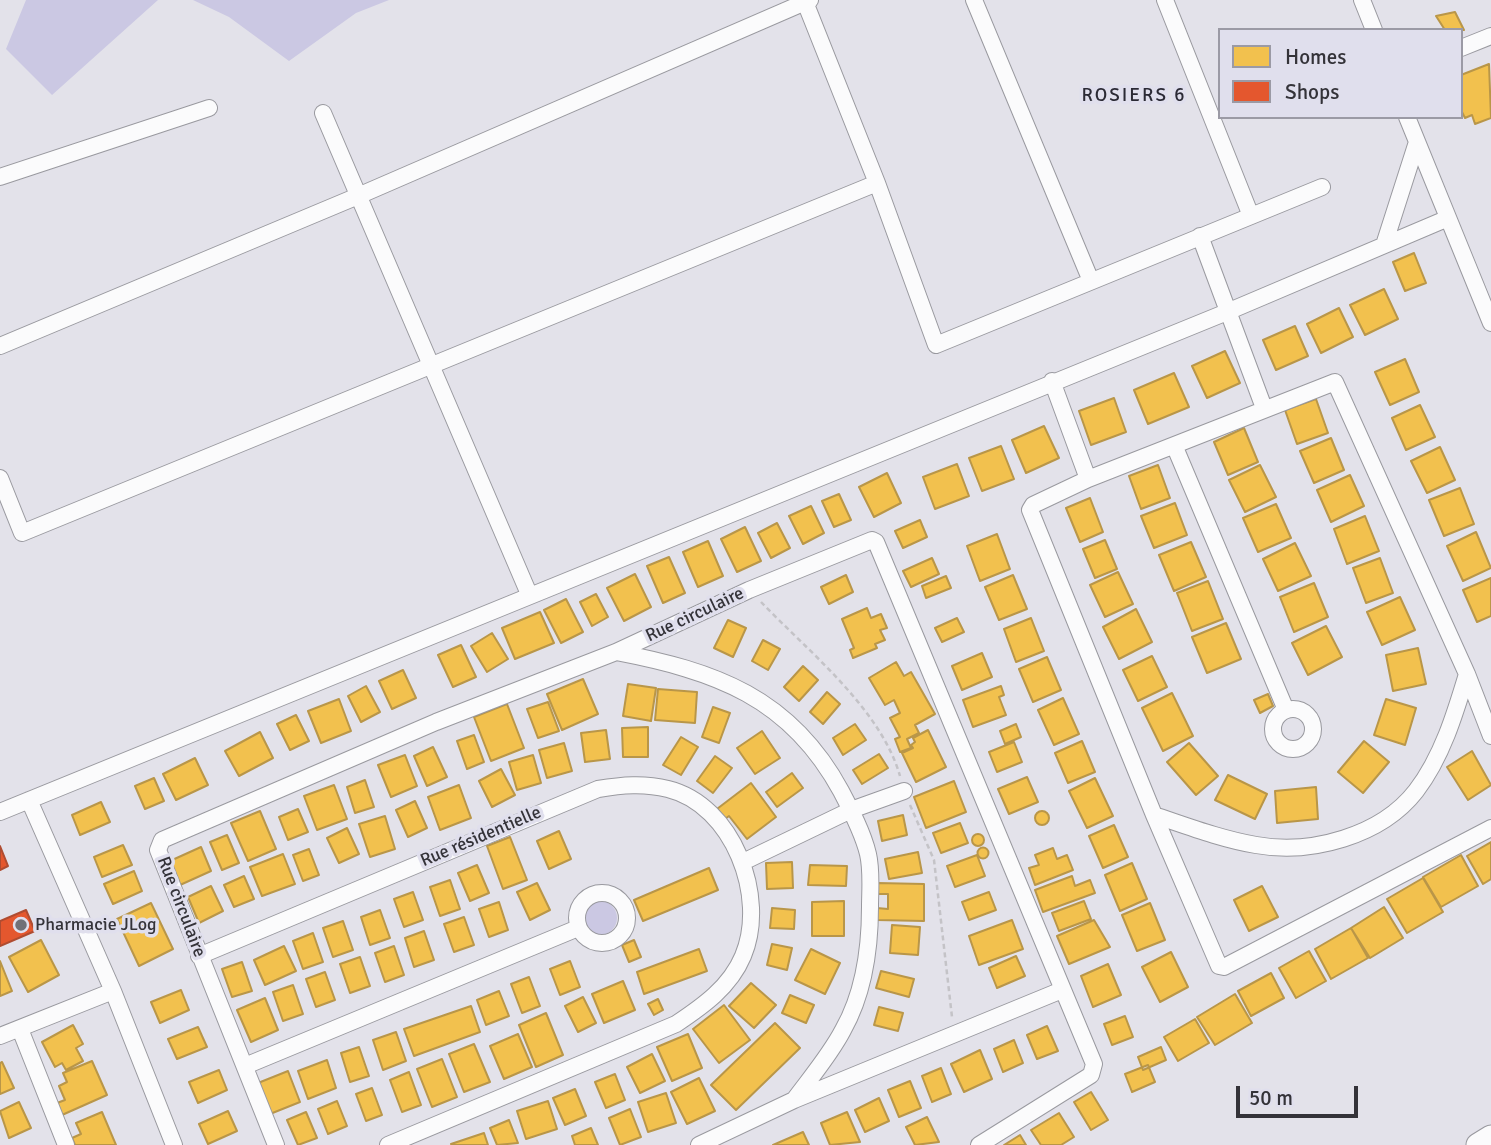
<!DOCTYPE html>
<meta charset="utf-8">
<style>
body{margin:0}
#map{position:relative;width:1491px;height:1145px;overflow:hidden;background:#e3e2ea;font-family:Signika,sans-serif}
canvas{display:block}
.legend{position:absolute;left:1218px;top:28px;width:245px;height:91px;box-sizing:border-box;background:#e0dfed;border:2px solid #9b9aa5;margin:0;padding:9px 12px;list-style:none;font-size:21px;color:#343339}
.legend li{display:flex;align-items:center;gap:14px;height:35px}
.legend b{width:35px;border:2px solid #9b9aa5}
.scale{position:absolute;left:1236px;top:1086px;width:122px;height:32px;box-sizing:border-box;border:4px solid #343339;border-top:0;padding-left:9px;font-size:21px;line-height:24px;white-space:nowrap;color:#343339;-webkit-text-stroke:5px #e0dfed;paint-order:stroke}
</style>
<div id="map">
<canvas width="1491" height="1145"></canvas>
<ul class="legend">
<li><b style="height:19px;background:#f2c14e"></b>Homes</li>
<li><b style="height:19px;background:#e4572e"></b>Shops</li>
</ul>
<div class="scale">50 m</div>
</div>
<script>
const c = document.querySelector('canvas').getContext('2d');
c.lineJoin = 'round';
function paint(path, color) {
  c.fillStyle = color;
  c.fill(path, 'evenodd');
}
function trace(path, color, width, dash) {
  c.strokeStyle = color;
  c.lineWidth = width;
  c.lineCap = dash ? 'butt' : 'round';
  c.setLineDash(dash || []);
  c.stroke(path);
}
function drawText(font, color, halo, rows, align = 'center') {
  c.font = font + ' Signika,sans-serif';
  c.lineWidth = 7;
  c.setLineDash([]);
  c.textBaseline = 'middle';
  c.strokeStyle = halo;
  c.fillStyle = color;
  for (const [text, x, y, turn = 0] of rows) {
    c.save();
    c.translate(x, y);
    c.rotate((+turn || 0) * Math.PI / 180);
    c.textAlign = isNaN(turn) ? turn : align;
    if (halo) c.strokeText(text, 0, 0);
    c.fillText(text, 0, 0);
    c.restore();
  }
}
paint(new Path2D(`
 M26,0H158L52,95L6,49Z
 M193,0H389L356,13L289,61L229,17Z
 M583 918a17 17 0 1 1 34 0a17 17 0 1 1-34 0Z`), '#cbc8e3');
const homes = new Path2D(`
 M1455,12L1464,30H1445L1436,16Z
 M1489,64L1491,118L1475,124L1472,115L1465,118L1461,110V75Z
 M1414,253L1426,283L1405,291L1393,262Z
 M1384,289L1398,319L1365,335L1350,305Z
 M1339,308L1353,337L1321,353L1307,324Z
 M1295,326L1308,356L1276,370L1263,340Z
 M1225,351L1240,383L1207,398L1192,366Z
 M1405,359L1419,392L1390,405L1375,372Z
 M1174,373L1189,407L1148,424L1134,390Z
 M1114,398L1126,432L1091,445L1079,411Z
 M1316,399L1328,433L1297,444L1285,410Z
 M1420,405L1435,437L1406,450L1392,418Z
 M1044,426L1059,458L1026,473L1012,440Z
 M1244,428L1258,462L1228,475L1214,442Z
 M1331,438L1344,470L1314,483L1300,451Z
 M1001,446L1014,479L982,491L969,458Z
 M1440,447L1455,480L1427,493L1411,461Z
 M957,464L969,496L935,509L923,477Z
 M1158,465L1170,498L1141,509L1129,476Z
 M1260,465L1276,497L1245,512L1229,480Z
 M887,473L901,503L874,517L859,487Z
 M1350,475L1364,506L1331,522L1317,490Z
 M1460,488L1474,524L1444,536L1429,500Z
 M839,494L851,520L834,527L822,501Z
 M1090,498L1103,532L1080,542L1066,508Z
 M1175,503L1187,535L1154,548L1141,516Z
 M1276,504L1291,538L1258,552L1243,518Z
 M811,506L824,533L803,544L789,516Z
 M1365,516L1379,551L1347,564L1334,529Z
 M920,520L927,537L903,548L895,531Z
 M777,523L790,548L771,558L758,533Z
 M745,527L761,561L737,572L721,539Z
 M1476,532L1491,568L1463,581L1447,546Z
 M997,534L1010,569L980,581L967,546Z
 M1105,540L1117,569L1095,578L1083,549Z
 M708,541L723,576L698,587L683,552Z
 M1191,542L1206,577L1174,591L1159,555Z
 M1295,543L1311,576L1278,591L1263,559Z
 M669,557L685,593L663,603L647,566Z
 M932,558L939,574L911,587L903,571Z
 M1380,558L1393,593L1366,603L1353,568Z
 M1118,572L1133,604L1105,617L1090,585Z
 M635,574L651,607L624,621L607,588Z
 M846,575L853,592L829,604L821,587Z
 M1013,575L1027,609L999,620L985,587Z
 M946,576L951,588L926,598L922,586Z
 M1491,578V616L1477,622L1463,590Z
 M1208,581L1223,619L1192,631L1177,593Z
 M1314,583L1328,617L1294,632L1280,597Z
 M596,594L608,617L592,626L580,602Z
 M1400,597L1415,630L1382,645L1367,612Z
 M566,599L583,632L561,643L544,610Z
 M867,608L871,618L881,614L887,628L880,630L885,640L875,644L877,648L853,658L850,650L854,648L842,619Z
 M1136,609L1152,642L1119,659L1103,627Z
 M540,612L554,643L515,659L502,628Z
 M957,618L964,632L942,642L935,628Z
 M1031,618L1044,651L1016,662L1004,629Z
 M728,620L746,628L733,657L714,648Z
 M1226,623L1241,659L1207,673L1192,637Z
 M1326,626L1342,657L1308,675L1292,643Z
 M492,633L508,659L487,672L471,646Z
 M763,640L780,649L768,670L752,661Z
 M461,645L476,677L453,687L438,655Z
 M1418,648L1426,684L1393,691L1386,655Z
 M982,653L992,677L962,690L952,666Z
 M1152,656L1167,687L1138,701L1123,670Z
 M1047,657L1061,690L1033,702L1019,669Z
 M896,662L904,676L911,672L935,714L915,725L919,733L907,739L911,748L900,752L895,739L900,737L890,718L900,713L894,700L885,705L869,678Z
 M803,666L818,680L799,701L784,687Z
 M403,670L416,698L392,709L379,681Z
 M583,679L598,714L562,730L547,694Z
 M628,684L656,688L651,721L623,716Z
 M366,686L380,712L361,722L348,696Z
 M1001,686L1004,695L999,697L1006,715L973,727L963,700Z
 M658,689L697,692L695,723L655,720Z
 M827,692L840,704L823,724L810,712Z
 M1172,693L1193,736L1163,751L1142,708Z
 M1268,694L1273,706L1260,713L1254,700Z
 M1063,698L1079,734L1054,745L1038,710Z
 M339,699L351,731L321,743L308,711Z
 M1386,699L1416,708L1405,745L1374,735Z
 M548,702L559,731L538,738L527,709Z
 M507,704L524,748L491,761L474,717Z
 M713,707L730,713L719,743L702,737Z
 M296,715L309,741L290,750L277,724Z
 M855,724L866,740L843,755L833,738Z
 M1016,724L1021,737L1005,744L1000,731Z
 M648,727V757H623L622,728Z
 M606,730L610,759L585,762L581,733Z
 M928,730L946,767L916,782L902,753L913,748L911,745L915,742L913,738Z
 M762,731L780,758L755,774L737,748Z
 M260,732L273,758L239,776L225,751Z
 M474,735L484,762L467,769L457,741Z
 M681,737L698,747L681,775L663,765Z
 M1082,741L1095,772L1068,783L1055,753Z
 M1364,741L1389,762L1363,793L1338,772Z
 M1014,742L1022,762L997,772L989,752Z
 M564,743L572,771L547,778L539,750Z
 M1189,743L1218,776L1196,795L1167,762Z
 M433,747L447,777L427,786L414,756Z
 M1472,751L1491,785L1468,800L1447,767Z
 M879,754L888,768L862,784L853,770Z
 M405,755L417,786L391,797L378,765Z
 M533,755L541,783L517,790L509,762Z
 M715,756L732,768L713,793L697,781Z
 M195,758L208,785L176,800L163,774Z
 M501,769L515,795L492,807L479,781Z
 M792,773L803,788L777,807L766,792Z
 M1228,775L1267,794L1255,819L1215,800Z
 M1027,777L1038,802L1009,814L998,789Z
 M154,778L164,801L145,809L135,786Z
 M1095,778L1113,816L1087,828L1069,791Z
 M365,780L374,807L355,813L347,787Z
 M954,781L966,812L926,828L914,797Z
 M751,783L776,817L747,839L729,816L721,822L713,812Z
 M334,785L347,819L317,830L304,796Z
 M459,785L471,818L440,830L428,797Z
 M1316,787L1318,819L1277,823L1275,791Z
 M415,801L427,828L408,837L396,810Z
 M101,802L110,822L80,835L72,815Z
 M298,809L308,832L288,840L279,817Z
 M260,811L276,849L248,861L231,823Z
 M1035 818a7 7 0 1 1 14 0a7 7 0 1 1-14 0Z
 M903,815L907,835L882,841L878,821Z
 M385,816L395,849L370,857L359,824Z
 M960,823L968,843L941,853L933,833Z
 M1114,825L1128,857L1103,868L1089,836Z
 M347,828L359,854L339,863L327,838Z
 M559,831L571,859L549,869L537,841Z
 M972 840a6 6 0 1 1 12 0a6 6 0 1 1-12 0Z
 M227,835L239,863L222,870L210,842Z
 M510,837L527,880L503,889L487,846Z
 M1491,842V879L1483,884L1467,856Z
 M123,845L132,865L102,877L94,857Z
 M201,847L211,871L180,885L170,861Z
 M977.5 853a5.5 5.5 0 1 1 11 0a5.5 5.5 0 1 1-11 0Z
 M1053,848L1057,859L1067,855L1073,870L1035,885L1029,868L1039,865L1035,855Z
 M309,849L319,875L303,881L293,855Z
 M918,852L922,873L889,879L885,859Z
 M283,854L295,884L262,896L250,867Z
 M977,855L985,876L955,887L947,866Z
 M1461,855L1478,886L1441,907L1423,877Z
 M792,862L793,888L767,889L766,863Z
 M1132,863L1147,899L1120,911L1105,875Z
 M477,865L489,893L470,901L458,873Z
 M810,865L847,866L846,886L808,885Z
 M709,868L718,890L643,921L634,900Z
 M134,871L142,891L113,904L104,884Z
 M244,876L254,899L234,907L224,885Z
 M1072,876L1075,886L1090,880L1095,893L1043,912L1035,890Z
 M1423,878L1443,912L1407,933L1387,899Z
 M450,880L460,909L440,916L430,887Z
 M537,883L550,910L530,920L517,892Z
 M877,883L924,884V921L877,920V908L888,909V894H877Z
 M211,886L223,911L199,923L188,897Z
 M1262,886L1278,917L1249,931L1234,900Z
 M413,892L423,920L404,927L394,899Z
 M989,892L996,910L969,920L962,902Z
 M844,901V936H812V902Z
 M1084,901L1091,919L1059,931L1052,913Z
 M499,902L508,930L489,937L479,909Z
 M151,903L173,949L139,966L117,919Z
 M1150,903L1165,940L1137,951L1122,915Z
 M1384,907L1403,938L1370,958L1351,928Z
 M772,908L795,910L794,929L770,928Z
 M380,910L390,938L370,945L361,917Z
 M464,917L474,945L454,952L444,924Z
 M1012,920L1023,949L979,965L969,936Z
 M1094,920L1110,947L1069,964L1057,936Z
 M343,921L353,950L333,957L323,928Z
 M892,925L920,927L918,955L890,953Z
 M1351,928L1368,958L1331,979L1315,949Z
 M424,931L434,960L414,967L405,938Z
 M313,933L323,962L303,969L293,941Z
 M41,940L59,975L28,992L9,957Z
 M634,940L641,957L629,962L622,945Z
 M772,944L792,948L787,970L767,965Z
 M284,946L296,971L265,985L254,960Z
 M394,946L404,975L385,982L375,953Z
 M699,949L707,971L644,994L637,972Z
 M811,949L840,963L825,994L795,980Z
 M1309,951L1326,981L1296,998L1279,968Z
 M1171,952L1188,987L1160,1002L1142,967Z
 M1016,956L1025,976L997,988L989,968Z
 M360,957L370,986L350,993L340,964Z
 M0,961L12,991L0,996Z
 M570,961L580,987L560,995L550,969Z
 M242,962L252,991L232,997L222,969Z
 M1108,964L1121,995L1093,1007L1081,976Z
 M881,971L914,979L909,997L876,988Z
 M325,972L335,1000L316,1007L306,979Z
 M1271,973L1284,998L1251,1016L1238,991Z
 M529,977L540,1006L522,1013L511,984Z
 M623,981L635,1010L604,1023L592,994Z
 M751,983L776,1005L754,1028L729,1006Z
 M293,985L303,1014L283,1021L273,992Z
 M181,990L189,1010L160,1023L151,1002Z
 M499,991L509,1016L486,1025L477,1000Z
 M1235,994L1252,1023L1215,1045L1197,1017Z
 M790,995L814,1005L806,1023L782,1013Z
 M583,997L596,1023L578,1032L565,1006Z
 M265,998L278,1030L251,1042L237,1010Z
 M658,999L663,1010L654,1015L648,1004Z
 M724,1005L750,1040L719,1063L693,1029Z
 M471,1006L480,1032L414,1056L404,1029Z
 M879,1007L903,1013L898,1031L874,1025Z
 M546,1013L563,1055L536,1067L519,1025Z
 M1125,1016L1133,1037L1112,1045L1104,1024Z
 M1195,1019L1209,1043L1178,1061L1164,1037Z
 M775,1023L800,1048L736,1110L711,1085Z
 M73,1025L83,1044L76,1048L83,1061L66,1070L62,1063L55,1067L42,1042Z
 M1047,1026L1058,1051L1037,1059L1027,1035Z
 M198,1027L207,1047L177,1059L168,1039Z
 M396,1032L406,1061L383,1070L373,1040Z
 M518,1034L532,1067L504,1079L490,1046Z
 M688,1034L702,1068L672,1081L657,1047Z
 M1014,1040L1023,1063L1003,1072L994,1049Z
 M474,1044L490,1082L464,1092L449,1054Z
 M359,1047L369,1076L350,1082L341,1053Z
 M1161,1047L1166,1060L1143,1070L1138,1057Z
 M980,1050L992,1079L964,1092L951,1064Z
 M652,1054L665,1081L640,1093L627,1067Z
 M442,1059L457,1097L432,1107L417,1069Z
 M327,1060L336,1088L308,1099L298,1071Z
 M92,1061L107,1095L62,1115L57,1103L65,1100L59,1086L67,1082L63,1073Z
 M2,1062L14,1088L0,1094V1063Z
 M1148,1065L1155,1082L1132,1092L1125,1074Z
 M941,1068L951,1094L932,1102L922,1076Z
 M219,1070L227,1090L198,1103L189,1082Z
 M288,1071L300,1102L270,1114L258,1083Z
 M409,1072L421,1105L402,1112L390,1080Z
 M615,1074L625,1100L606,1108L595,1082Z
 M699,1078L715,1111L687,1124L671,1092Z
 M910,1081L921,1108L899,1117L888,1090Z
 M372,1088L382,1115L366,1121L356,1094Z
 M575,1089L586,1116L565,1125L553,1098Z
 M1091,1092L1108,1120L1091,1130L1074,1102Z
 M666,1093L676,1123L648,1132L638,1102Z
 M879,1098L889,1121L865,1132L855,1110Z
 M337,1101L347,1126L328,1134L318,1109Z
 M548,1101L557,1129L526,1139L517,1111Z
 M19,1102L31,1128L9,1138L0,1111Z
 M630,1109L641,1137L620,1145L609,1118Z
 M228,1111L237,1131L208,1144L199,1124Z
 M102,1112L116,1145H75L72,1138L81,1134L76,1123Z
 M306,1112L317,1138L298,1145L287,1120Z
 M847,1112L860,1142L830,1145L821,1123Z
 M1059,1113L1074,1137L1061,1145H1041L1031,1130Z
 M927,1117L939,1142L915,1145L906,1127Z
 M509,1120L518,1143L497,1145L490,1128Z
 M591,1128L598,1145H575L572,1136Z
 M803,1132L809,1145H773Z
 M484,1133L488,1145H452L451,1144Z
 M1020,1135L1026,1145H1004Z`);
paint(homes, '#f2c14e');
trace(homes, '#b99648', 2);
const shops = new Path2D(`
 M0,846L8,866L0,870Z
 M26,910L35,931L0,946V921Z`);
paint(shops, '#e4572e');
trace(shops, '#af4c31', 2);
const street = new Path2D(`
 M974,0L1091,281
 M1165,0L1251,216
 M1362,0L1374,30
 M805,2L877,183L936,345L1322,187
 M1461,48L1491,36
 M323,113L529,594
 M1407,117L1491,323
 M0,177L209,108
 M1200,236L1264,408
 M1384,245L1417,142
 M0,346L358,196L810,0
 M1052,381L1088,479
 M1174,445L1286,710
 M0,478L22,533L877,183
 M616,652C715,671 790,697 841,791C851,810 863,833 868,854C872,871 870,891 870,907C870,950 864,993 843,1030C830,1055 811,1077 794,1100
 M1273 729a20 20 0 1 1 40 0a20 20 0 1 1-40 0Z
 M1491,736L1467,674L1335,382L1088,479L1033,505L1030,510L1154,815L1219,966L1224,967L1491,828
 M29,800L113,991L174,1145
 M0,812L1227,312L1446,219
 M1154,815C1187,826 1221,839 1256,845C1311,855 1381,836 1416,791C1442,757 1455,714 1467,674
 M743,862L851,810L904,791
 M577 918a25 25 0 1 1 50 0a25 25 0 1 1-50 0Z
 M199,956L598,789C622,785 644,783 668,789C733,805 768,897 743,956C730,987 703,1006 676,1024L388,1145
 M20,1029L66,1145
 M0,1036L113,991
 M245,1066L578,928
 M276,1145L158,850L162,840L436,722L616,652L749,590L872,540L876,542L1094,1064L1091,1075L979,1145
 M699,1145L794,1100L1062,990`);
const secondary = new Path2D(`
 M1478,1145L1491,1137`);
trace(street, '#99999f', 18);
trace(secondary, '#99999f', 25);
trace(new Path2D(`
 M761,602C808,651 881,709 900,776
 M910,805L934,860L952,1017`), '#c4c3c7', 2.5, [5, 3.5]);
trace(street, '#fbfbfc', 16);
trace(secondary, '#fbfbfc', 23);
for (const [x, y, r, color] of [
 [21,925,7,"#717077"]
]) {
  const dot = new Path2D();
  dot.arc(x, y, r, 0, 2 * Math.PI);
  c.fillStyle = color;
  c.fill(dot);
  trace(dot, '#e0dfed', 2.5);
}
drawText('18px', '#343339', '#e0dfed', [
 ["Rue circulaire",695,615,-25],
 ["Rue résidentielle",481,837,-23],
 ["Rue circulaire",181,907,69]
]);
drawText('18px', '#343339', '#e0dfed', [
 ["Pharmacie JLog",35,925]
], 'left');
c.letterSpacing = '2px';
drawText('19px', '#2b2a35', '#e0dfed', [
 ["ROSIERS 6",1134,96]
]);
c.letterSpacing = '0px';
</script>
